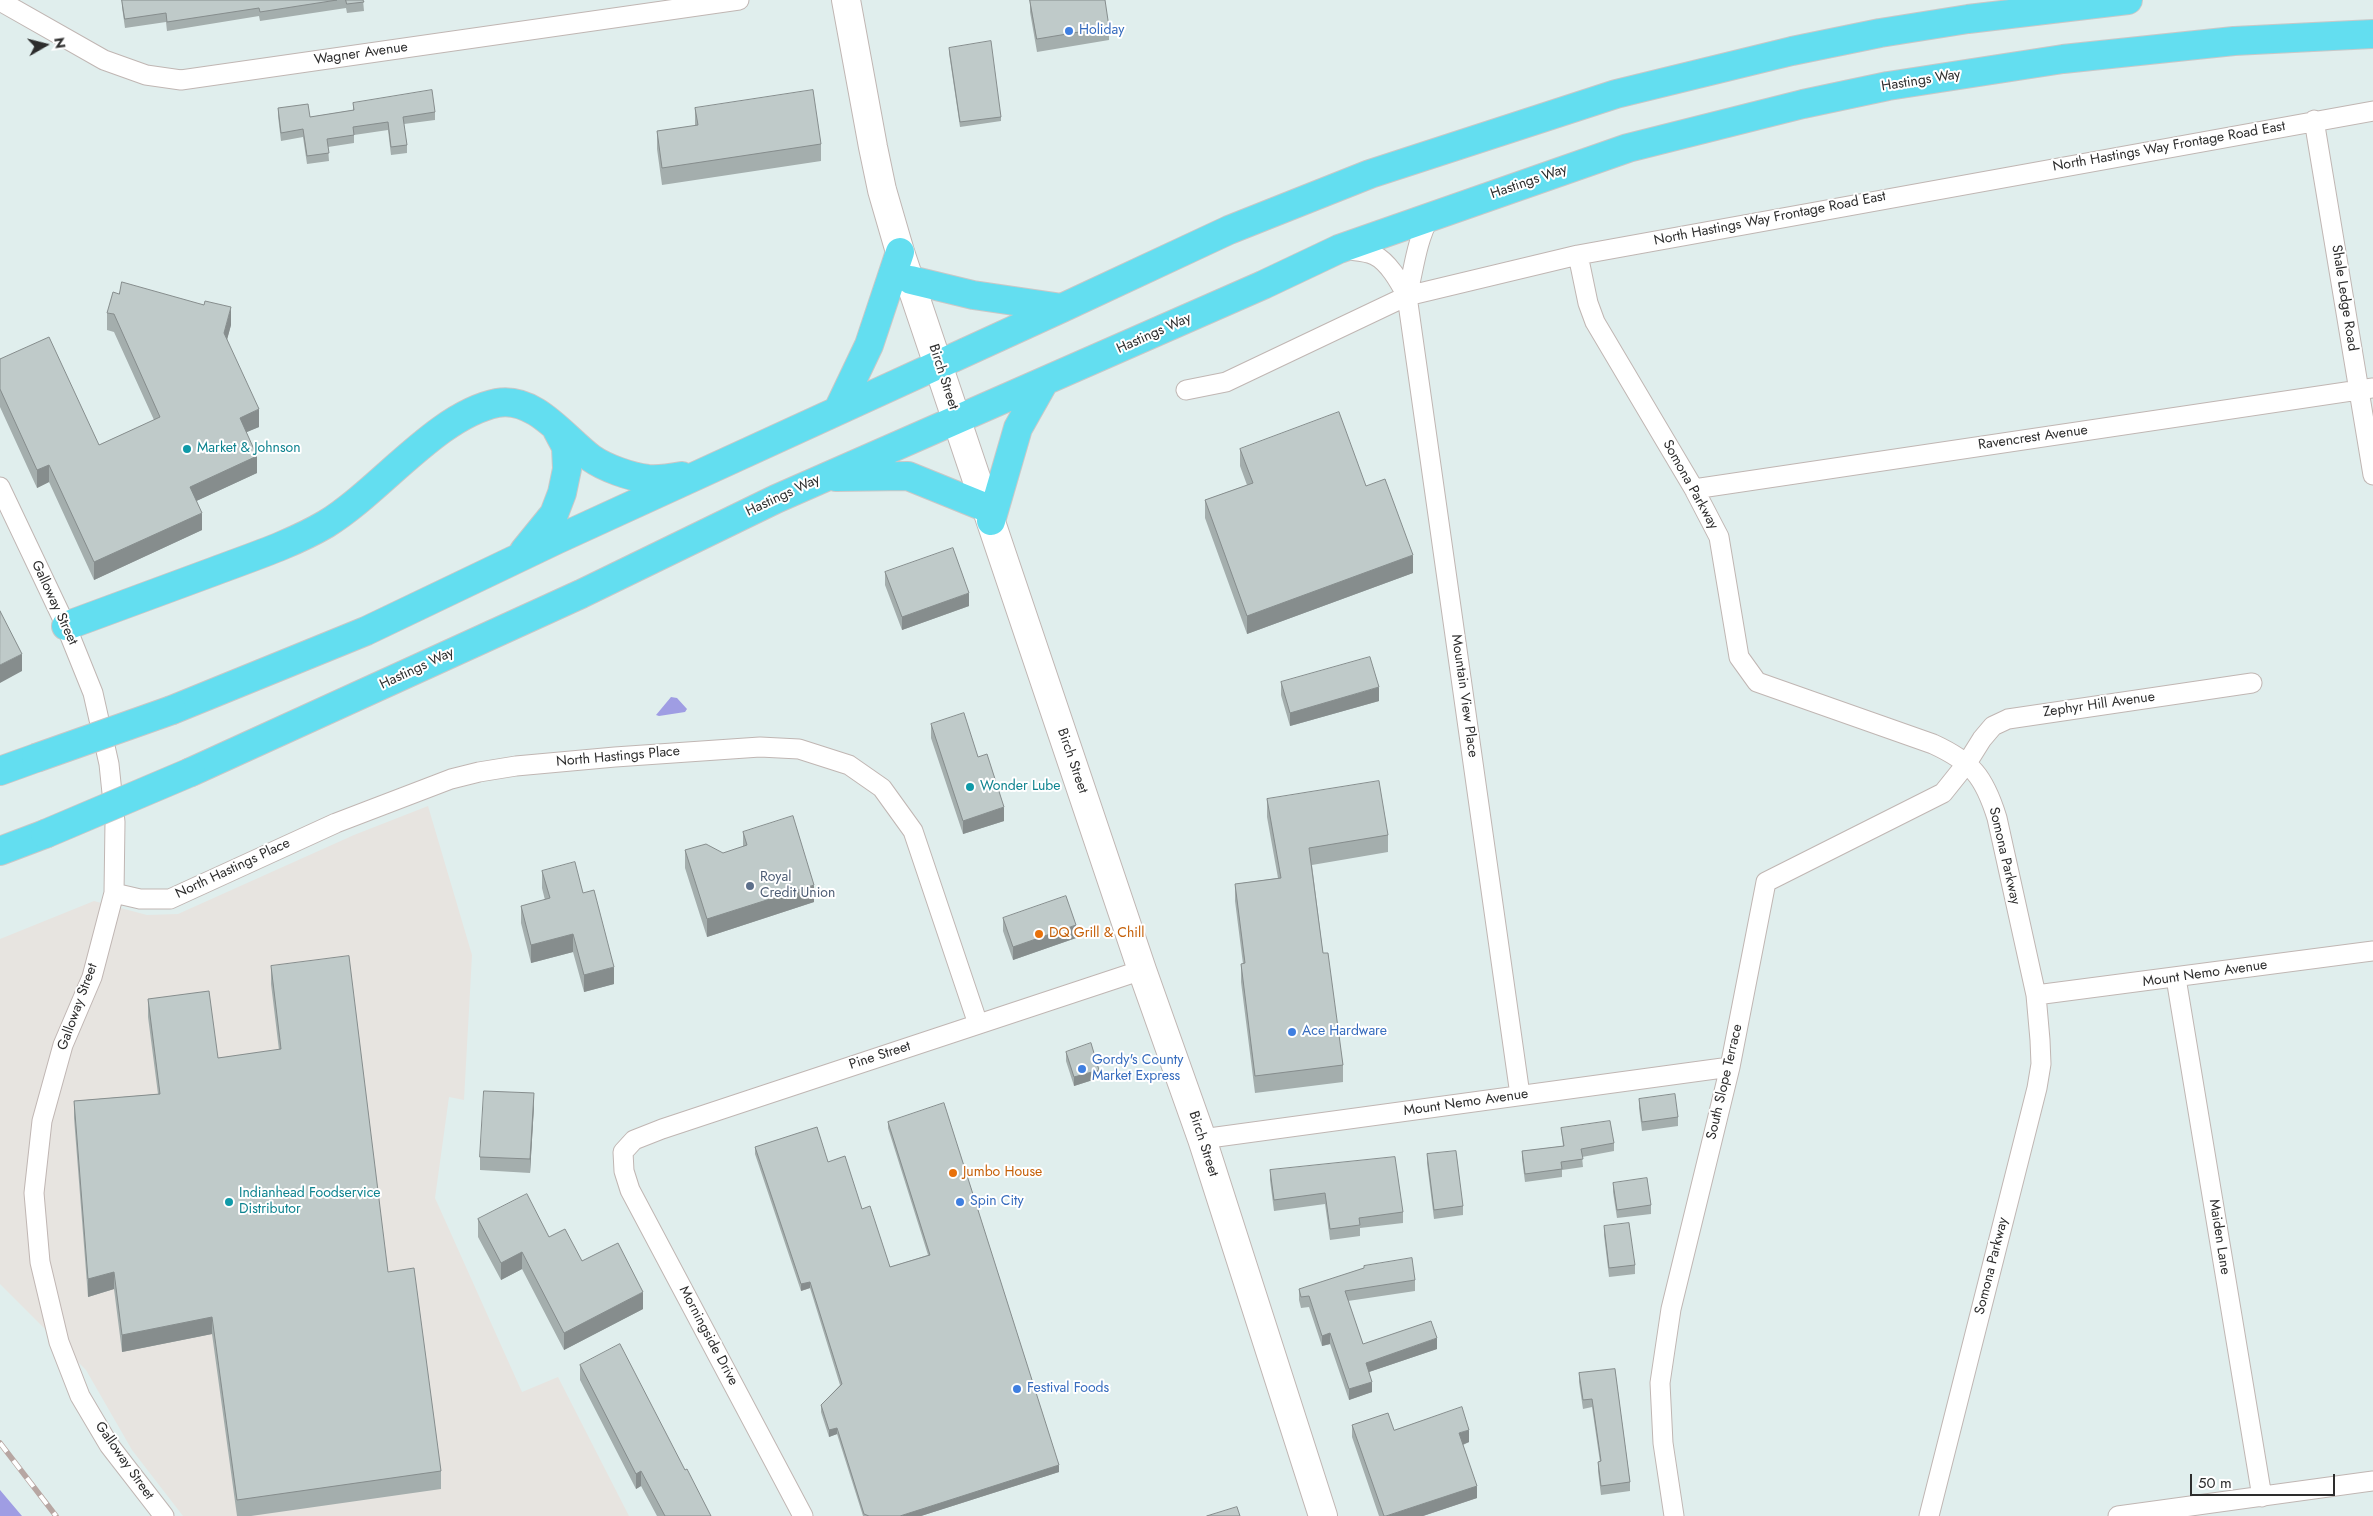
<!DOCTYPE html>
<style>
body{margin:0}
#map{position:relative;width:2373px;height:1516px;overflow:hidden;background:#e0eeed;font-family:Jost,sans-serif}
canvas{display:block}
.north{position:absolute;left:20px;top:20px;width:50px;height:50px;-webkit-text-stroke:4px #fff;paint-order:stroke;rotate:82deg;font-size:14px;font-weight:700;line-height:20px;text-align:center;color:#2d2d2d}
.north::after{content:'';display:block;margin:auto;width:18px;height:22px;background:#2d2d2d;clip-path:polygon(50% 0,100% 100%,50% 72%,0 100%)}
.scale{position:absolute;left:2190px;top:1474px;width:145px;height:22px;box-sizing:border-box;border:2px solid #2d2d2d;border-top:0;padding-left:6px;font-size:15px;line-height:18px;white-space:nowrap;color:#2d2d2d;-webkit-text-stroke:4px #fff;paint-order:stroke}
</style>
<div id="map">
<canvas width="2373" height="1516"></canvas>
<div class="north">N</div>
<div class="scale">50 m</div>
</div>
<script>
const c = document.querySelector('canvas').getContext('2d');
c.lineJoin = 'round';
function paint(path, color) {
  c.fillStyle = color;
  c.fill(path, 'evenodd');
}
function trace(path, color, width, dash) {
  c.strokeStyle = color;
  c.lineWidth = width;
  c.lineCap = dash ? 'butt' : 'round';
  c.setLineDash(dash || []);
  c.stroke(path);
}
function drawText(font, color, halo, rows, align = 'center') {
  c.font = font + ' Jost,sans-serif';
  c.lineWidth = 4;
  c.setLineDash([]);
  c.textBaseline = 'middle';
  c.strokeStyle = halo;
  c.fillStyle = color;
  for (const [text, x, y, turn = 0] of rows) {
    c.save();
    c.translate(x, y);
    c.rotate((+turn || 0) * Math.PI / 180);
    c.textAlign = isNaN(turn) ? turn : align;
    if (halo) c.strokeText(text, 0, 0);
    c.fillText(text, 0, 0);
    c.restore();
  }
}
paint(new Path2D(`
 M428,806L472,955L464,1100L449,1097L435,1198L522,1392L558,1377L629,1516H183L132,1450L86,1370L0,1284V939L94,901L147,915L178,914L354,835Z`), '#e7e4e0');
paint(new Path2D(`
 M671,697L677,698L687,709L685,712L659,716L656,715Z
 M0,1490L22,1516H0Z`), '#9f9de3');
const minor = new Path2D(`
 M0,1L104,60L146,75L181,80L739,0
 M2314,120L2373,475
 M1342,249C1352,251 1366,251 1374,255C1389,262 1400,283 1407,296L1520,1095
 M1578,255L1588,303L1595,322L1694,489L1719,537L1739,657L1757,682L1933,744C1972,762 1984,776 1997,818L2036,995L2040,1040L2041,1064L2037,1088L1929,1516
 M1407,296C1414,269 1416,243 1429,218
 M1186,390L1226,382L1407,296L1578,255L2373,111
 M0,487L66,626L93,693L109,764L115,822L114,893L92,977L63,1045L42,1121L34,1193L40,1262L59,1342L80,1396L109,1445L164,1516
 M1694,489L2373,388
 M114,893L140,899H170L336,823L451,779L479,772L516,766L615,757L760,747L799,749L849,765L882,788L913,831L978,1024
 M2176,978L2262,1497
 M2036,995L2373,951
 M1202,1139L1730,1067
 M803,1516L630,1190L624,1171L623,1152L634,1140L662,1129L1142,970
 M1674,1516L1663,1443L1660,1383L1671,1309L1730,1067L1766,882L1943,793L1967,763L1982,739L1993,726L2008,719L2252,683
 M2118,1516L2373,1481`);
const secondary = new Path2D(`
 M846,0L873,147L882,190L900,252L1142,970L1202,1139L1323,1516`);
const primary = new Path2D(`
 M911,280L973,295L1062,308
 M838,410L869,345L900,252
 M836,477L908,476L987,508
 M991,521L1018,428L1044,382
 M524,551L554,514L562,493L567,469L566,447L557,430
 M66,626C116,608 165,589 215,571C252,557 292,544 326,524C380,491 437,415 497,403C535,396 564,438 591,458C605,468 631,477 648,479C659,480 671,478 682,476
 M172,710L366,631L556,540L1062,308L1229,230L1370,174L1616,94L1792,51L1880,33L1968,19L2128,0
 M0,771L36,758
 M191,772L581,594L776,499L1263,285L1339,249L1628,148L1803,104L1888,86L2063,59L2234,41L2373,34
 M0,851L45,834`);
trace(minor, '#c0b6b3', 21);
trace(secondary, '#c0b6b3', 30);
trace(primary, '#c8c8c8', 30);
trace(minor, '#fff', 19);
trace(secondary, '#fff', 28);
trace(primary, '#63def0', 28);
const rail = new Path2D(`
 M0,1443L56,1516`);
trace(rail, '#b7a6a2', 5.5);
trace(rail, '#fff', 4, [11]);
const primaryBridge = new Path2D(`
 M36,758L172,710
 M45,834L191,772`);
trace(primaryBridge, '#c8c8c8', 30, []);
trace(primaryBridge, '#63def0', 28);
paint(new Path2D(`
 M122,0H363L364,11L347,13L346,8L260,21L259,16L167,31L166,22L125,28L122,7Z
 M1030,0L1109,27V40L1037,52L1030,12Z
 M949,48L1001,117V121L960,127L949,53Z
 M353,103L435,112V120L404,124L407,145V153L391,155L388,130L354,135V143L328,147L329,161L307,164L303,137L281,141L278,116V108L310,117L353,110Z
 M695,108L821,144V161L662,185L657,149V131L695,126Z
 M107,313L231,325L227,339L259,427L246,432L257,473L196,501L202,530L94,580L49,482L37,488L0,407V359L99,445L154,420L114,332L107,330Z
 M1240,449L1366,486L1413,573L1247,634L1205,518V500L1247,485L1240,466Z
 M885,572L969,606L902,630L885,585Z
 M1281,682L1379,701L1290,726L1281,695Z
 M931,724L978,757L1004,821L963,834L931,738Z
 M1267,799L1388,835V852L1312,865L1323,953L1343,1065V1082L1255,1093L1241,982V964H1243L1235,901V884L1278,878L1267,817Z
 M743,832L814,902L707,937L685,868V850L723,853L743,847Z
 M542,871L583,893L614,984L584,992L573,952L531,963L521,923V906L545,900L542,888Z
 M1003,918L1076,938L1013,960L1003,931Z
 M271,966L388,1272L441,1471V1489L251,1516H237L212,1334L122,1352L114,1289L88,1297L74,1118V1101L158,1094L148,1017V999L218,1058L279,1050L271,984Z
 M1066,1052L1099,1078L1074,1086L1066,1061Z
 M1639,1099L1678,1117V1126L1642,1131L1639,1108Z
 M534,1106L530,1173L480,1170V1157Z
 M888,1122L1059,1472L921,1516H863L837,1434L829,1437L821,1412V1405L840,1385L810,1288L801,1291L755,1154V1147L828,1162L862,1209L890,1267L928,1255L888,1128Z
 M1561,1128L1614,1143V1151L1582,1157L1583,1167L1562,1170V1177L1525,1182L1522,1159V1151L1563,1146Z
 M1427,1154L1463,1206V1215L1434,1219L1427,1163Z
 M1270,1170L1403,1212V1223L1360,1228V1236L1330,1240L1325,1204L1274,1211L1270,1180Z
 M1613,1183L1651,1205V1214L1617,1218L1613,1192Z
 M478,1219L549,1237L643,1309L564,1350L522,1269L501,1280L478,1237Z
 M1604,1226L1635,1265V1274L1609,1277L1604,1235Z
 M1415,1280V1291L1348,1301L1363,1344L1437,1349L1369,1372L1372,1392L1349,1400L1330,1344L1322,1346L1309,1307L1301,1308L1299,1300V1289Z
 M580,1365L685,1470L711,1516H657L641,1486L636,1489L580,1380Z
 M1615,1369L1630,1482V1491L1601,1495L1598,1471V1462H1600L1592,1407L1583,1409L1579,1382V1373Z
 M1352,1425L1469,1442L1463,1445L1477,1498L1423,1516H1379L1352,1437Z`), '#a4aead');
paint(new Path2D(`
 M231,307V325L224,351V333Z
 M259,409V427L240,435V418Z
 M257,456V473L190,504V487Z
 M49,465V482L37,488V470Z
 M202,513V530L94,580V562Z
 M1413,555V573L1247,634V616Z
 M969,593V606L902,630V617Z
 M22,654V671L0,683V665Z
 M1379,687V701L1290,726V713Z
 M1004,807V821L963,834V821Z
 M814,885V902L707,937V919Z
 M1076,925V938L1013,960V947Z
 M573,934V952L531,963V945Z
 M614,967V984L584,992V975Z
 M1099,1070V1078L1074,1086V1077Z
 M534,1093V1106L530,1173V1159Z
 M522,1252V1269L501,1280V1263Z
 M114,1272V1289L88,1297V1279Z
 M810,1282V1288L801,1291V1284Z
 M643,1292V1309L564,1350V1333Z
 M212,1317V1334L122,1352V1335Z
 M1330,1333V1344L1322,1346V1336Z
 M1437,1338V1349L1366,1373V1363Z
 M1372,1382V1392L1349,1400V1389Z
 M837,1428V1434L829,1437V1430Z
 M1469,1430V1442L1459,1446V1433Z
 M1059,1465V1472L921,1516H900Z
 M641,1471V1486L636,1489V1474Z
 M1477,1486V1498L1423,1516H1386Z`), '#868d8d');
const building = new Path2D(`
 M122,0H337L260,12L259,8L167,22L166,13L125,19Z
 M346,0H363L364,2L347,4Z
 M1030,0H1105L1109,27L1037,39Z
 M991,41L1001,117L960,122L949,48Z
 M432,90L435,112L403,117L407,145L391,147L388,122L353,127L354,135L327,139L329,153L307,156L303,129L281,133L278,108L308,104L310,117L354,110L353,103Z
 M813,90L821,144L662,168L657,131L698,125L695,108Z
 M122,282L204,305L205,301L231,307L224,333L259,409L240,418L257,456L190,487L202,513L94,562L49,465L37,470L0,389V359L49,337L99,445L160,417L114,314L107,313L113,292L119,294Z
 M1339,412L1366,486L1385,479L1413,555L1247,616L1205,500L1253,483L1240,449Z
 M953,548L969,593L902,617L885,572Z
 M0,611L22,654L0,665Z
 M1370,657L1379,687L1290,713L1281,682Z
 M964,713L978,757L987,754L1004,807L963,821L931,724Z
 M1379,781L1388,835L1309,848L1323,953H1328L1343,1065L1255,1076L1241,964L1245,963L1235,884L1281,878L1267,799Z
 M793,816L814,885L707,919L685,850L706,844L723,853L747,845L743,832Z
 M575,862L583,893L594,890L614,967L584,975L573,934L531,945L521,906L550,898L542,871Z
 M1066,896L1076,925L1013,947L1003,918Z
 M349,956L388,1272L414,1268L441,1471L237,1500L212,1317L122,1335L114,1272L88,1279L74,1101L160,1094L148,999L209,991L218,1058L281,1049L271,966Z
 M1091,1043L1099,1070L1074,1077L1066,1052Z
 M484,1091L534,1093L530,1159L480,1157Z
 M1675,1094L1678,1117L1642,1122L1639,1099Z
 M944,1103L1059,1465L900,1516H869L864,1514L837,1428L829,1430L821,1405L842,1384L810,1282L801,1284L755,1147L817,1127L828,1162L845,1156L862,1209L870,1206L890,1267L930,1255L888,1122Z
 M1610,1121L1614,1143L1581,1149L1583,1159L1561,1162L1562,1169L1525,1174L1522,1151L1564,1146L1561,1128Z
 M1456,1151L1463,1206L1434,1210L1427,1154Z
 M1395,1157L1403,1212L1359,1218L1360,1225L1330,1229L1325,1193L1274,1200L1270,1170Z
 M1647,1178L1651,1205L1617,1210L1613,1183Z
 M527,1194L549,1237L565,1229L582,1261L618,1243L643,1292L564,1333L522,1252L501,1263L478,1219Z
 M1629,1223L1635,1265L1609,1268L1604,1226Z
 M1412,1258L1415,1280L1345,1291L1363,1344L1431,1321L1437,1338L1366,1363L1372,1382L1349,1389L1330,1333L1322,1336L1309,1296L1301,1297L1299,1289L1364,1268V1266Z
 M620,1344L685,1470L687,1469L711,1516H665L641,1471L636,1474L580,1365Z
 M1615,1369L1630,1482L1601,1486L1598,1462L1601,1461L1592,1399L1583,1400L1579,1373Z
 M1462,1407L1469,1430L1459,1433L1477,1486L1386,1516H1384L1352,1425L1388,1413L1394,1430Z
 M1237,1507L1240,1516H1207Z`);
paint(building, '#bfcac9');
trace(building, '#868d8d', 1);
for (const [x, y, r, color] of [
 [1069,31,5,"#3f7fe0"],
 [187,449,5,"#0f9aa8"],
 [970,787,5,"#0f9aa8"],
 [750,886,5,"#5c6f8a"],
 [1039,934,5,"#e8710a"],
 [1292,1032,5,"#3f7fe0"],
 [1082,1069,5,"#3f7fe0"],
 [953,1173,5,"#e8710a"],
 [229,1202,5,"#0f9aa8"],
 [960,1202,5,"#3f7fe0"],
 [1017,1389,5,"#3f7fe0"]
]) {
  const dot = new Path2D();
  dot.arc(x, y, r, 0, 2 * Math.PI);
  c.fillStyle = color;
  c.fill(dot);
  trace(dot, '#fff', 2);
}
drawText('14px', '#366cbe', '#fff', [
 ["Holiday",1079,31],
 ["Ace Hardware",1302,1032],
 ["Gordy's County",1092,1061],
 ["Market Express",1092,1077],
 ["Spin City",970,1202],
 ["Festival Foods",1027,1389]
], 'left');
drawText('14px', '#2d2d2d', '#fff', [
 ["Wagner Avenue",361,54,-8],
 ["Hastings Way",1921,81,-9],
 ["North Hastings Way Frontage Road East",2169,147,-10],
 ["Hastings Way",1529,182,-19],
 ["North Hastings Way Frontage Road East",1770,219,-11],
 ["Shale Ledge Road",2344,298,81],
 ["Hastings Way",1154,334,-24],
 ["Birch Street",943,377,72],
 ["Ravencrest Avenue",2033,438,-8],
 ["Somona Parkway",1690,485,61],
 ["Hastings Way",783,496,-25],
 ["Galloway Street",54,603,65],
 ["Hastings Way",417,669,-25],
 ["Mountain View Place",1464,696,82],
 ["Zephyr Hill Avenue",2099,705,-8],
 ["North Hastings Place",618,757,-5],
 ["Birch Street",1072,761,71],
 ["Somona Parkway",2004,856,77],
 ["North Hastings Place",233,869,-25],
 ["Mount Nemo Avenue",2205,974,-8],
 ["Galloway Street",78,1007,-70],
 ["Pine Street",880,1056,-18],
 ["South Slope Terrace",1725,1082,-77],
 ["Mount Nemo Avenue",1466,1103,-8],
 ["Birch Street",1203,1144,72],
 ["Maiden Lane",2219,1237,81],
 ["Somona Parkway",1992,1266,-76],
 ["Morningside Drive",708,1336,62],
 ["Galloway Street",124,1461,55]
]);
drawText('14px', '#0d838f', '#fff', [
 ["Market & Johnson",197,449],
 ["Wonder Lube",980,787],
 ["Indianhead Foodservice",239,1194],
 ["Distributor",239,1210]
], 'left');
drawText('14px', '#4e5e75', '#fff', [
 ["Royal",760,878],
 ["Credit Union",760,894]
], 'left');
drawText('14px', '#c56008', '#fff', [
 ["DQ Grill & Chill",1049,934],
 ["Jumbo House",963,1173]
], 'left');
</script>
